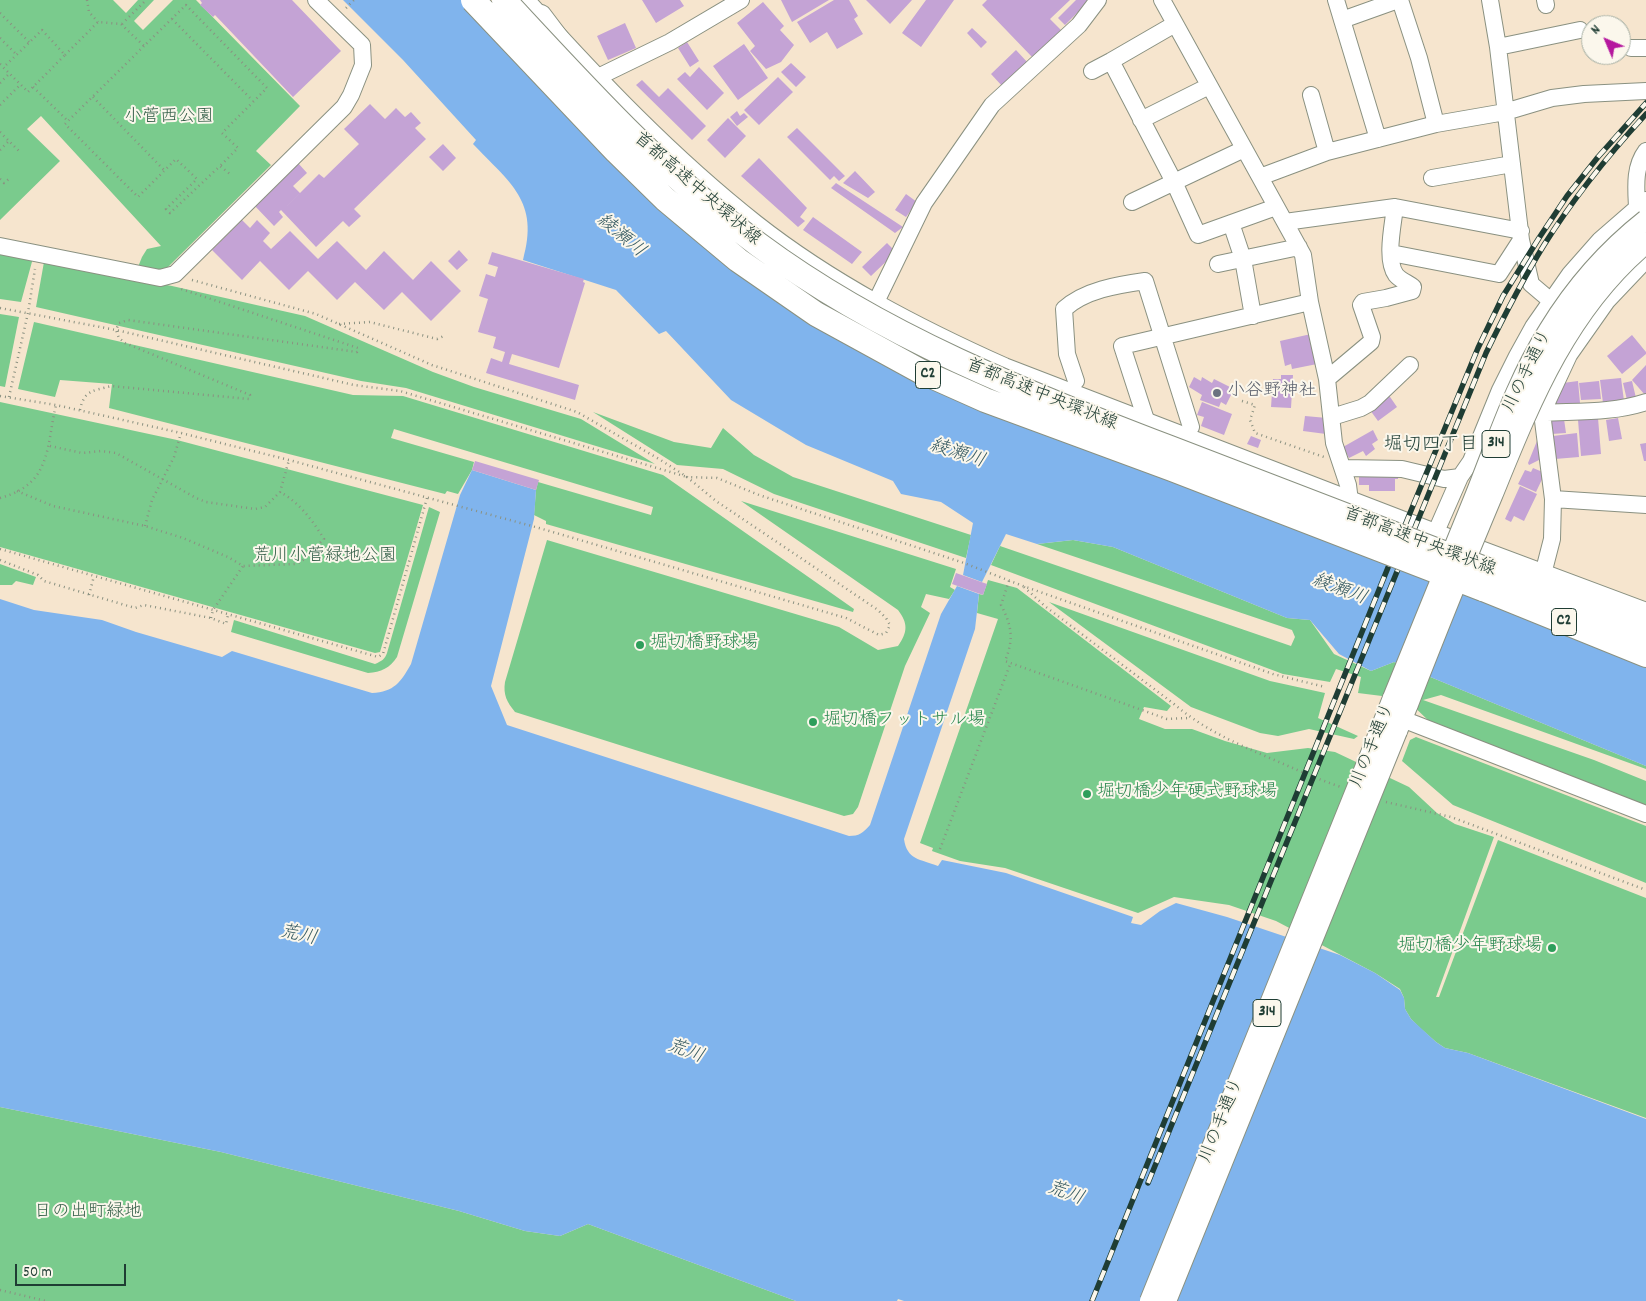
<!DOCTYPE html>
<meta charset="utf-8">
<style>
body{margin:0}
#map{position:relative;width:1646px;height:1301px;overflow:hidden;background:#f6e5ce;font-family:Dekko,sans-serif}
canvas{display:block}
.north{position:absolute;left:1581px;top:15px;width:50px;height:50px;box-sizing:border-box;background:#fbf7ec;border:1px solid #a3ada2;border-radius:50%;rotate:315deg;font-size:14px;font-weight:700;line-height:20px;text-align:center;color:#1f3d34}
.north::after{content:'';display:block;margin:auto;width:18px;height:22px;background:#b5179e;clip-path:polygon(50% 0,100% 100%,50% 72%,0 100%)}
.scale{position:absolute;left:15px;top:1264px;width:111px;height:22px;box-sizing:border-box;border:2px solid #1f3d34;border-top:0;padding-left:6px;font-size:15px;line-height:18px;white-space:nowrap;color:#1f3d34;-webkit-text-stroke:4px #fbf7ec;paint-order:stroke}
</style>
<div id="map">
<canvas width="1646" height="1301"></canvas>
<div class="north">N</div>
<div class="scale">50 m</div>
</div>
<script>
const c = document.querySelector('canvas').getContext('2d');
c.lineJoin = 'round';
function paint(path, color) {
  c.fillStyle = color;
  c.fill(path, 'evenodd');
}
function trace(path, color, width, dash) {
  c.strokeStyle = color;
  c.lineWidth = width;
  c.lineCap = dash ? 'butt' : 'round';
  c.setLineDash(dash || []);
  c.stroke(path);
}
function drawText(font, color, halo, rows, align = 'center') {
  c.font = font + ' Dekko,"Klee One",sans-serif';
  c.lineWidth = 4;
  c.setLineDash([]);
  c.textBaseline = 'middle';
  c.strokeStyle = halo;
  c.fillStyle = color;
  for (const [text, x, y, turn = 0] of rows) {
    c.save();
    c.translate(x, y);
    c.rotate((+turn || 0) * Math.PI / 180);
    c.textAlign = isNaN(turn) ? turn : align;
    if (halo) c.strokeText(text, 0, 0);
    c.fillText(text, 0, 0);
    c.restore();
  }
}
paint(new Path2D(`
 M0,0H113L126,13L138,0H154L134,21L143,30L173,0H196L300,106L256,151L271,165L168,267L157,271L138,267L142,257L147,249L161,246L41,116L27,129L60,161L0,220Z
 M0,251L33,258L21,302L0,299Z
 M44,262L172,286L305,316L433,372L474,387L581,419L655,464L406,388L361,381L36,307Z
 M0,314L19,317L5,387L0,386Z
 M34,322L353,395L403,396L663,475L854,609L853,612L546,524V521L534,515L536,490L538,482L651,515L653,507L394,429L391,438L474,462L472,470L458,494L447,491L445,494L109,408L112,384L60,380L55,397L18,389Z
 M0,402L177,440L423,505L380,652L375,653L0,547Z
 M593,412L674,442L711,448L723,428L754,455L793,477L971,535L966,558L774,494L723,469L677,465Z
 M741,501L956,569L950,587L955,590L949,599L926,594L921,607L930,613L905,666L858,807L853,814L844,816L515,712C507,702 503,695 505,682L547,540L839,627L878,650L898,646C908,632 908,623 898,610Z
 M429,507L440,512L397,657C390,668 381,672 368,673L231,632L234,620L375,664C382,661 385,659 387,653Z
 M1073,540L1113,547L1287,618L1310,620L1334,654L1371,671L1394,662L1646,766V769L1441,695L1423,700L1594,760L1646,781V811L1431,723L1406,699L1358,693L1361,677L1336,669L1330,682L1283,674L991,565L1000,546L1291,646L1295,637L1292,630L1037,544Z
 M0,564L36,577L33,585L16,581L12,585H0Z
 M988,580L1017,588L1171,706L1167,711L1144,707L1139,719L1165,729H1192L1225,741L1267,753L1308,748L1335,752L1409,787L1437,813L1455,824L1494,837L1436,997H1439L1498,840L1646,898V1118L1468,1053L1445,1048L1436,1042L1419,1027L1411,1019L1405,1009L1404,998L1400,989L1375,973L1276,921L1229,905L1174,897L1138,913L1005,868L960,861L932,851L933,848L920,843L998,619L977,613L979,594L983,595Z
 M1049,602L1270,681L1325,693L1318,718L1358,736L1354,739L1309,729L1278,736L1260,733L1191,707Z
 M1416,737L1646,826V883L1453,805L1402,761L1410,740Z
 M0,1107L221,1152L459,1211L525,1231L560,1236L588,1224L796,1301H0Z`), '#7acb8d');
paint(new Path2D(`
 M343,0H462L609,156L836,337L1646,662V766L1394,662L1371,671L1339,654L1310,620L1287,618L1113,547L1073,540L1037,544L1006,534L982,582L963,575L973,523L941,502L901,494L893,481L806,445L731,400L666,331L659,334L616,290L523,260C540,201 510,183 473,144L476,140L403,60Z
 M472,470L536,490L534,519L491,686L507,725L849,836C859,836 863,833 870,825L941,614L957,586L979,594L975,629L904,839C907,860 920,859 938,866L942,860L1006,873L1133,917L1131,923L1141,925L1160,911L1176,903L1227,917L1340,955L1375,973L1400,990L1404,998L1405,1009L1411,1019L1436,1042L1445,1048L1468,1053L1646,1119V1301H904L898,1299L897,1301H796L588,1224L560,1236L525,1231L459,1211L221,1152L0,1107V599L34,610L102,620L136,632L222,657L232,651L372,693C394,692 401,682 411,664L460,495Z`), '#80b4ed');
paint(new Path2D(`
 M200,0H292L341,51L293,97L215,15L213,17L200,5L202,3Z
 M642,0H680L684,6L656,23Z
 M781,0H829L792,22Z
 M834,0H849L858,16L854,19L863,34L837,49L827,32L810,43L797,22Z
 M866,0H912L890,24Z
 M926,0H954L921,47L902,33Z
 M987,0H1070L1050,19L1061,30L1033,58L982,5Z
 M1076,0H1090L1065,25L1058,18Z
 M763,2L784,26L780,30L794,45L781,62L766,69L750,51L755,46L737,23Z
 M625,23L636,48L608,60L597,36Z
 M972,28L987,42L981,48L967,33Z
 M687,42L699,61L690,67L678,48Z
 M744,44L768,78L738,100L713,66Z
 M1016,50L1028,63L1003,87L991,74Z
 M791,63L806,77L796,87L781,72Z
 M699,67L724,93L707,110L677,79L685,72L690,77Z
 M778,77L793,92L759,125L744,110Z
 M642,80L659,97L668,88L706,126L692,140L636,85Z
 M370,104L385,119L396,108L405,117L411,112L421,123L415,128L426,139L354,209L361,216L349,227L343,221L316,247L281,210L279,212L283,217L274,226L254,205L298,163L307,173L293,186L300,193L287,206L319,174L324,178L359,144L344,129Z
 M737,111L740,116L744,113L748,117L737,126L730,117Z
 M728,118L746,136L725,158L707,140Z
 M797,128L845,176L839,181L834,176L830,180L787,137Z
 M443,144L456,158L443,171L429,157Z
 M759,158L807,208L800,217L805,221L798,227L741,176Z
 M855,171L875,192L868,198L843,183Z
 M836,183L903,227L895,233L831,188Z
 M906,194L917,202L906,217L895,210Z
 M813,217L862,252L852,264L803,230Z
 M242,220L250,228L257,220L270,233L263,241L271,249L290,231L318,259L337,241L366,270L384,251L413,280L431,261L461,291L431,321L402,292L384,310L355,282L337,300L308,271L289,290L260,261L242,280L212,250Z
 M887,243L896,252L871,276L862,267Z
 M459,250L468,260L457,270L448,261Z
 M492,252L584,279L583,282L585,283L559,368L512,354L509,364L579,385L575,400L486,373L491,358L502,362L505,352L493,348L496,337L478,332L488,299L479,296L486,274L495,277L498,267L488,264Z
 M1311,334L1317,364L1292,369L1291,364L1285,366L1280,341Z
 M1632,335L1646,352V354L1622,374L1607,356Z
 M1646,365V395H1645L1632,380Z
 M1281,375H1293L1291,408L1271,407L1273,379H1281Z
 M1194,377L1201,381L1202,377L1212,383L1214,379L1230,387L1228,391L1232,393L1226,405L1221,402L1219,407L1200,400L1202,395L1189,387Z
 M1621,378L1624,401L1603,403L1600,380Z
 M1578,381L1580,403L1555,404V397L1563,383Z
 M1599,381L1601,399L1581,400L1579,383Z
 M1632,381L1636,398L1627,400L1623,383Z
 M1388,394L1397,407L1378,421L1370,410Z
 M1202,402L1232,414L1224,435L1201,426L1204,417L1197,415Z
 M1305,416L1327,418L1326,434L1303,431Z
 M1598,418L1601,454L1581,456L1578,420Z
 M1618,418L1622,439L1609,441L1606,420Z
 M1564,419L1566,433L1552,434L1550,420Z
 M1373,430L1378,440L1372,444L1375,449L1366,456L1363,451L1349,458L1343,447Z
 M1577,433L1579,457L1555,459L1553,436Z
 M1251,436L1261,440L1258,448L1247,444Z
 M1541,440L1543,458L1529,465L1528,463L1537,441Z
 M1646,443V461H1644L1640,444Z
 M475,461L539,480L536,490L472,470Z
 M1533,468L1545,473L1536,492L1518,484L1525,470L1531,472Z
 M1398,474V479H1395V491H1369V485H1359V475Z
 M1520,486L1537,494L1524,521L1514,516L1511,522L1505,519Z
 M956,573L987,584L983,595L952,584Z`), '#c4a3d5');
const minor = new Path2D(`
 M1162,0L1303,255L1310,302L1327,379L1334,443L1348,485L1350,501
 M1336,0L1378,139
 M1400,0L1419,58L1436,124
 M1490,0L1498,47L1521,240L1531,284L1551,301
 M1545,0L1546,5
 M1342,20L1398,0
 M1498,47L1580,30
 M1631,48H1646
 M1111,61L1174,182L1198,235L1276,207
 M1092,71L1111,61L1175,24
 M596,78L670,42L741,0
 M1311,95L1327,152
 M1141,120L1209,86
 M1260,177L1327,152L1436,124L1505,112L1552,98L1584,94L1646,91
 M1432,178L1512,164
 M1132,202L1244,149
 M1637,207C1636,187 1634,167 1646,151
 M1285,222L1395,207L1521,231
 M1231,223L1243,259L1253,316
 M0,246L160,278L175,274L344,107L351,95L363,65L362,45L316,0
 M1391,253L1499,274L1521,240
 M1646,260L1607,301L1569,355L1542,413L1553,499L1646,505
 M1218,264L1299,247
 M875,304L924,203L992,105L1079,25L1098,0
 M1327,379L1371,342L1372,337L1361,305L1363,302L1386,298L1412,291L1413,287C1408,283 1400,280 1396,275C1385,260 1393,225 1395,207
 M1076,381L1067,354L1064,309C1085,290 1117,285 1145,281L1191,427
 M1535,409L1542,413C1577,411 1613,413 1646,402
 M1332,417L1361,408L1370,403L1410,365
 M1147,423L1122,346L1310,302
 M1343,468L1402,469L1444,479L1460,477
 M1435,534L1460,477L1471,461L1500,390L1517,356L1533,327L1570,274L1600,240L1646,200
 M1543,574L1552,539L1553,499
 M1392,715L1646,814`);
const major = new Path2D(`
 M524,0C596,80 670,158 755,225C830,284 917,329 1004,368L1435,534L1646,613
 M1382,726L1393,698
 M1397,731L1408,704`);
const highway = new Path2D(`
 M540,17L574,62
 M930,359L1015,401
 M1490,571L1646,634
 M1483,589L1646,655`);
trace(minor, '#8a9181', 18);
trace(major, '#8a9181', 22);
trace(highway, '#8a9181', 26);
trace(new Path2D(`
 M87,0L89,12L98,22
 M346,8L354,0
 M0,13L29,42
 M172,19L253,101
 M122,24L146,0
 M0,38L17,55
 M144,46L65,124L138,197L176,159L197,179L166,209L170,213L220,166L230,174
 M65,55L98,22L121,24L144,46L186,5L267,88L222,133L238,148L220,166
 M0,64L28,92L65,55L42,30L4,67
 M0,83L10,73
 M33,87L68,121
 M93,97L164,170
 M0,105L20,85
 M0,132L19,151
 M0,150L9,141
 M0,179L4,183L10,178
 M192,280L316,314L432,365L577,412L659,459L684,475
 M0,308L116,330L354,385L400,391L687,477
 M339,324L370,322L437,339L444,336
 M0,396L56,405L181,433L289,460L539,528L846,618L879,635L886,633L890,625L886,618L878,610L716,501L687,477L717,478L759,495L964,563L1023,586L1273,674L1325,687
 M9,397L28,313L35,269
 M1242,401L1255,405L1250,420L1255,433L1324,457
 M80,410C84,390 93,391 111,386L249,399L250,395L125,343L119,338L116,330L119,323L128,320L357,352L358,348L181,289
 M50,446L82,453L101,451L116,453L196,498L206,502L255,509L265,507L280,492L289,460
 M17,491L53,506L145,526L183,538L228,557L243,566L296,564C308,559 314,548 324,539C313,521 299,502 280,492
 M0,498C52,484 46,447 56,405
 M145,526L152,500L174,457L181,433
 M0,549L378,657L383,654L427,498
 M0,560L38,575L44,581L135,608L144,605L211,618L226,624L228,615
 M1009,581L1001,605C1012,626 1014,639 1005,661L1167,719L1189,718
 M1024,587L1046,607L1174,704C1203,729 1237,744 1272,759C1295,769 1317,779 1341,787
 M89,595L94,576
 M211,618L213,610L243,566
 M1386,802L1451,817L1646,890
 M940,849L1011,662
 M0,1290L46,1301`), '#8a9181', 2.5, [1, 4]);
trace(minor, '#fff', 16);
trace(major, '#fff', 20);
trace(highway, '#fff', 24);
const rail = new Path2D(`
 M1148,1183L1486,353C1504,316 1523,279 1544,245C1573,199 1610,153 1646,114
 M1092,1301L1410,513L1478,348L1503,296L1539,238L1567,196L1598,157L1646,103`);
trace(rail, '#1f3d34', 5.5);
trace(rail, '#fbf7ec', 4, [11]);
const majorBridge = new Path2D(`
 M1393,698C1420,632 1447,565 1474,499C1497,442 1516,382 1549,330C1574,289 1608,250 1646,220
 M1408,704C1435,635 1463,565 1492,496C1530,403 1566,310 1646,243
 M1150,1301L1382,726
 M1166,1301L1397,731`);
const highwayBridge = new Path2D(`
 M473,0L616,151L665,199L738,260L816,314L920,371L985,400L1172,469L1483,589
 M504,0C584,86 664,175 759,245C883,337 1027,393 1170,448C1277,489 1383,530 1490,571`);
trace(majorBridge, '#8a9181', 22, []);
trace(highwayBridge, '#8a9181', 26, []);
trace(majorBridge, '#fff', 20);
trace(highwayBridge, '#fff', 24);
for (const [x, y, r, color] of [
 [1217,393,5,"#6b7280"],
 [640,645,5,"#2e9e5b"],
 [813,722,5,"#2e9e5b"],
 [1087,794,5,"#2e9e5b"],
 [1552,948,5,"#2e9e5b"]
]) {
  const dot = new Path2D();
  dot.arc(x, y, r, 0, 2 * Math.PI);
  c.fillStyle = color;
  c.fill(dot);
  trace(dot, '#fbf7ec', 2);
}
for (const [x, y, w] of [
 [928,375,25],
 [1496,444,28],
 [1564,622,25],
 [1267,1013,28]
]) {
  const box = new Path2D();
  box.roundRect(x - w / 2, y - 13.5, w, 27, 4);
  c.fillStyle = '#fbf7ec';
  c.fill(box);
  trace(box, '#1f3d34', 1);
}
drawText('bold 16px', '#1f3d34', null, [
 ["C2",928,375],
 ["314",1496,444],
 ["C2",1564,622],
 ["314",1267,1013]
]);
drawText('18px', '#36604a', '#fbf7ec', [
 ["小菅西公園",169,119],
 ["荒川小菅緑地公園",325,558],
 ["日の出町緑地",88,1214]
]);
drawText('18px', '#1f3d34', '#fbf7ec', [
 ["首都高速中央環状線",696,190,41],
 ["川の手通り",1529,372,-64],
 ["首都高速中央環状線",1041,396,22],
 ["首都高速中央環状線",1419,543,21],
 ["川の手通り",1374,746,-68],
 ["川の手通り",1223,1121,-68]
]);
drawText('18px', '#5b616d', '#fbf7ec', [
 ["小谷野神社",1227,393]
], 'left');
drawText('18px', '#27864d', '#fbf7ec', [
 ["堀切橋野球場",650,645],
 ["堀切橋フットサル場",823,722],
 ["堀切橋少年硬式野球場",1097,794],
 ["堀切橋少年野球場",1542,948,"right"]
], 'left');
drawText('italic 19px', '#375b62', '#fbf7ec', [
 ["綾瀬川",620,237,40],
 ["綾瀬川",957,455,18],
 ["綾瀬川",1339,591,21],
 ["荒川",298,937,12],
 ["荒川",685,1053,20],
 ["荒川",1065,1195,20]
]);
drawText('19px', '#1f3d34', '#fbf7ec', [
 ["堀切四丁目",1431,446]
]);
</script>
